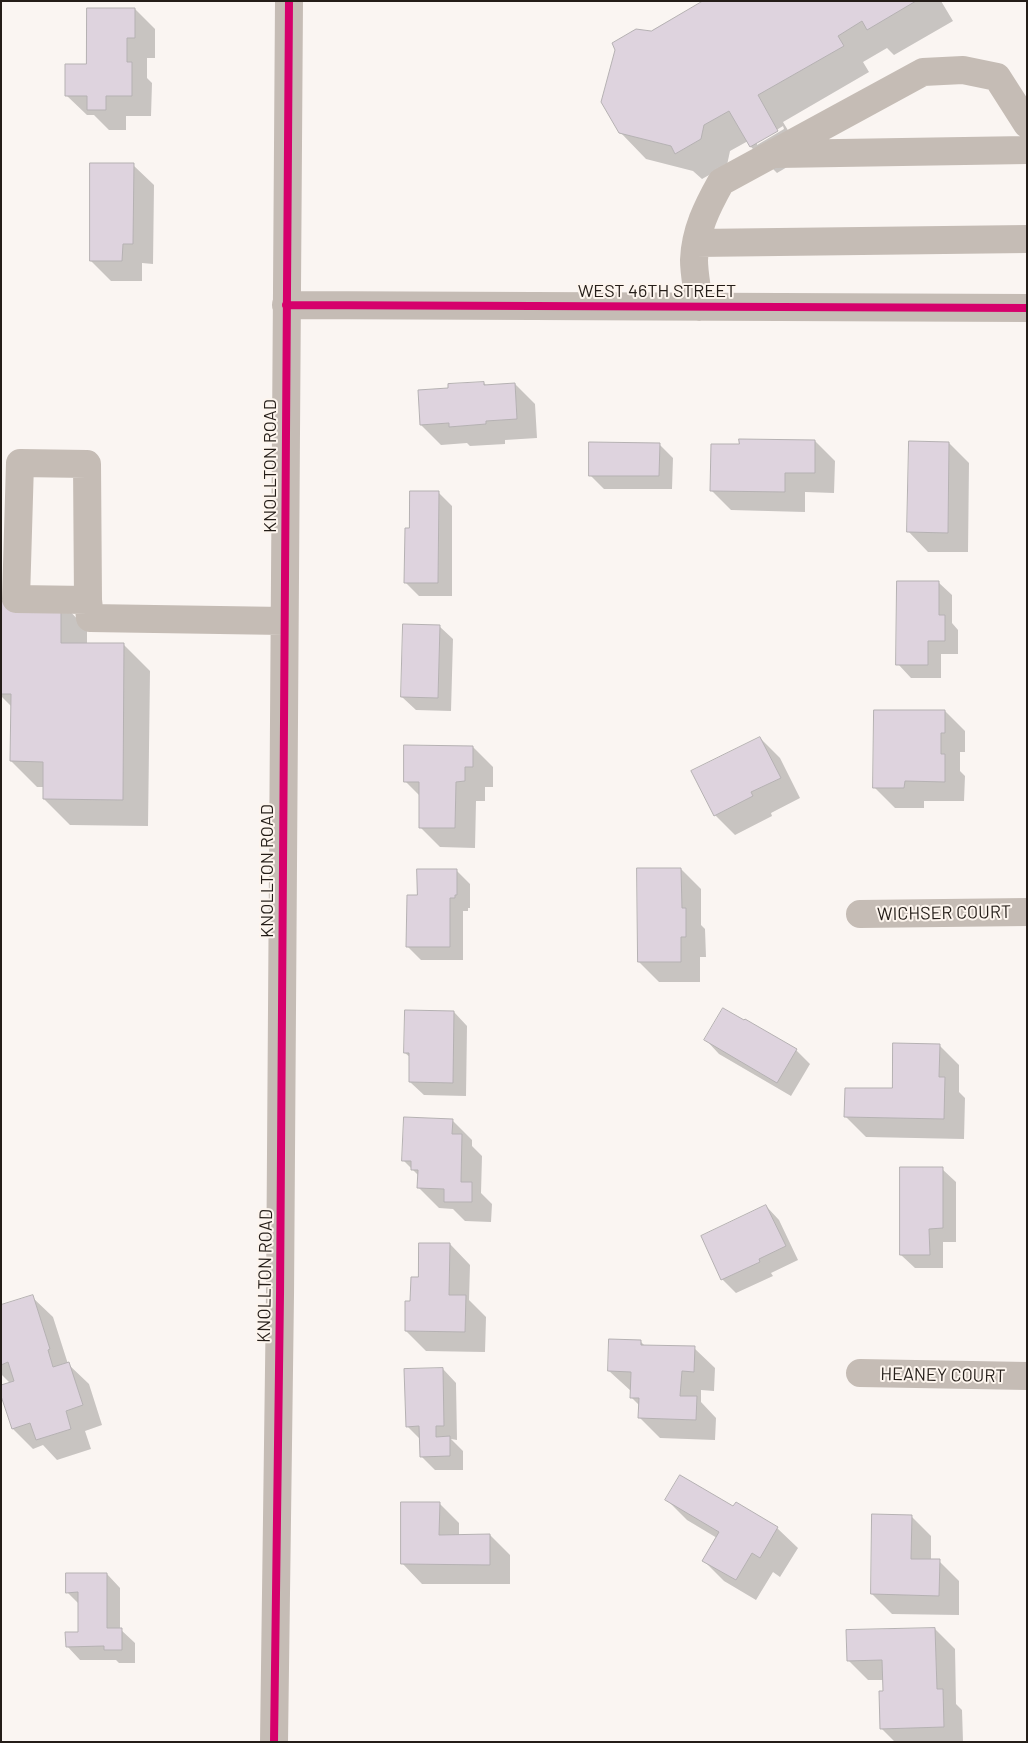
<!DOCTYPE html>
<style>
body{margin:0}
#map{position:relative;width:1028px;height:1743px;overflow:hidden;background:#faf5f2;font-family:Barlow,sans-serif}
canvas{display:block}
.frame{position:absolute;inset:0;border:2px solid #241d18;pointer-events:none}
</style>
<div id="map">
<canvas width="1028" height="1743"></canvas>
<div class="frame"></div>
</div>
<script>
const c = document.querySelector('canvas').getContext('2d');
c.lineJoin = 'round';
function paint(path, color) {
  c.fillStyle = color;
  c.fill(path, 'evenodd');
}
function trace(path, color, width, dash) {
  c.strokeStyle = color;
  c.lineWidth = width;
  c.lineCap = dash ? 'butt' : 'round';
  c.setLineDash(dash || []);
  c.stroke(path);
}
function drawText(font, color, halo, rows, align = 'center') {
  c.font = font + ' Barlow,sans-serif';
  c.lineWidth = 4;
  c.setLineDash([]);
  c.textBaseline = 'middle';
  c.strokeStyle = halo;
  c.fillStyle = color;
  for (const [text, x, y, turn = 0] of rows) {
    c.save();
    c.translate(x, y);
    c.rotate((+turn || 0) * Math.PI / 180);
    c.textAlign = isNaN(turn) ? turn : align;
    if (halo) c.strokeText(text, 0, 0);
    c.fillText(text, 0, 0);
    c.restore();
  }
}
paint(new Path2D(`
 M705,1H941L953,21L894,55L887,48L863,62L869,72L783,122L804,157L777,173L751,147L748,141L730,151L727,165L702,179L693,171L646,159L620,132L652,32ZM783,126L784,129L757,145V142Z
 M135,9L155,29V58H147V78L152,83L151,116H126V130H109L94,115H87L66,95L87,65Z
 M133,165L154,185L153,264L142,263V281H111L91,261Z
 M484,383L487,386L515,384L535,404L537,438L505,440V444L470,446L467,443L441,445L421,425L450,389Z
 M815,441L835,461L834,493L805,492V512L731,510L711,490L740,445Z
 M949,443L969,463L968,552H928L908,531Z
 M659,444L673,458L672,489H604L590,475Z
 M438,492L452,506V596H419L405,582L410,530Z
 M938,582L952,595V623L958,630V654H941V678H911L898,664Z
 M1,602H61L87,629V644L124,645L150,671L148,826L70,825L44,799V787H37L11,761L12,707L1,696Z
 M439,626L453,639L451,711L416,710L402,697Z
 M945,711L965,731V752H960V771L965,776L964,801H924V808H895L875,788Z
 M760,738L780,758L800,798L771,813L772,816L735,835L715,815Z
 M473,747L493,767V787H485V801H476L475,848L440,847L420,827V796L405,781Z
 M681,869L701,889V925L705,929L706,957H700V982H659L639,962Z
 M457,871L470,884V908H468V911H463V960H421L407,946L418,897Z
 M454,1012L467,1026L466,1096L424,1095L410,1082L411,1058L405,1053Z
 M706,1040L796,1050L810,1064L791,1096L719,1054Z
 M939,1045L959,1065V1092L965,1098L964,1139L866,1137L846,1117L893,1090Z
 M452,1120L472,1140V1146L482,1156L481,1193L492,1204L491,1222L465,1221L453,1209L439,1208L419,1188V1176L403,1160Z
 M942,1169L956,1182V1242H943V1268H915L901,1255Z
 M766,1206L779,1220L798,1260L771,1273L773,1276L736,1293L722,1279L702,1236Z
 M450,1244L470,1265L469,1300L486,1317L485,1352L426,1351L406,1331L411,1302L419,1278Z
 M32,1297L53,1317L68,1364L89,1384L102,1425L85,1431L91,1449L57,1460L43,1445L33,1449L13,1429L11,1384L1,1374V1306Z
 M641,1342L645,1346L694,1348L715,1368L714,1391L701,1390V1402L716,1418L715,1440L660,1438L640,1418V1406L631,1397V1391L609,1371Z
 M443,1369L456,1383L457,1440L451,1439L463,1451V1470H435L422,1457L421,1440L407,1426Z
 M667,1500L733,1508L777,1528L798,1548L780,1577L773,1572L756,1600L724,1581L704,1561L717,1538L687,1520Z
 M439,1503L459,1523V1536L490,1535L510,1555V1584H422L402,1563Z
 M911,1516L931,1536V1560L939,1561L959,1581V1615L892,1614L872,1594Z
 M107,1574L120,1588V1629L135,1643V1663H119L116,1660H80L67,1646L80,1633L79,1604L67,1592Z
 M935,1629L955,1649L956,1704L962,1710L963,1742H895L881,1728L884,1680H868L848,1660Z`), '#0003');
const building = new Path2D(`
 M703,1H916L867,30L862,21L838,36L844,46L758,95L778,131L750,147L729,111L704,125L701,139L675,154L671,146L619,133L601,102L615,50L612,43L636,29L651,31Z
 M87,8H135V38H127V62H132V96H106V110H87V96H65V64H86Z
 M90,163H134L133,244H123L122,261H90Z
 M484,382V385L515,383L517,419L486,421V424L449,427V423L420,425L418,390L448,388V384Z
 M739,439L815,440V473H785V492L710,491L711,444H739Z
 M909,441L949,442L948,533L907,532Z
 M589,442L660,443L659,476H589Z
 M410,491H439L438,583H404L405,528H409Z
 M897,581H939V615H945V641H928V665H896Z
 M1,601H61V643H124L123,800L43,799V762L10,761L11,694H1Z
 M403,624L440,625L438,698L401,697Z
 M874,710H945V733H941V754H945V782L905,781L904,788H873Z
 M760,737L781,778L751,792L753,796L714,816L691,771Z
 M404,745L473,746V767H465V781L456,782L455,828H419V782H404Z
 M637,868H681L682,908H686V937H681V962H638Z
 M417,869H457V895H455V898H450V947H406L407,895H417Z
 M723,1008L744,1020L745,1019L797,1049L777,1083L704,1040Z
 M405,1010L454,1011L453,1083L409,1082V1053H404Z
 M893,1043L940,1044L939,1077H945L944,1119L844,1117L845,1088H892Z
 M404,1117L453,1119L452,1134H462L461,1182H472V1202H444V1189L417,1188L418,1170H411V1161H402Z
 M900,1167H943V1228L929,1229L930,1255H900Z
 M766,1205L786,1246L759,1259L760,1262L721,1280L701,1236Z
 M419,1243H450L449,1295H466L465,1332L405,1331V1301H410L411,1277H418Z
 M33,1295L50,1349L48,1350L53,1367L69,1362L83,1405L66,1411L71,1429L36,1440L30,1423L12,1429L1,1396V1385L14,1381L8,1362L1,1365V1305Z
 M609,1339L641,1340V1345L695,1346L694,1372L682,1371L680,1396H697L696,1420L638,1418L639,1398H630L631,1372L608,1371Z
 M443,1368L444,1426H436V1437L450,1436V1456L420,1457L419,1426L406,1427L404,1369Z
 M680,1475L733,1506L736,1502L778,1527L760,1558L752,1553L736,1580L702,1561L719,1532L665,1500Z
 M401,1502H440L439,1535L490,1534V1565L401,1564Z
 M872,1514L912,1515L911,1559H940L939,1596L871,1594Z
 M66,1573H107V1628H122V1650H104V1646L66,1647L65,1632H78V1592L66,1593Z
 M935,1628L937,1689H943L944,1727L880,1729L879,1691H883L882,1660L847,1661L846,1630Z`);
paint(building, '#ded3de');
trace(building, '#b5b1b2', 1);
trace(new Path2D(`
 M777,154L1027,150
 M696,243L1027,239
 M286,305L1027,308
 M699,307C698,291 694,275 694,260C695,231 707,207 721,182L923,72L963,70L997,77L1027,124
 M88,600L87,464L20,463L16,599L88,600L90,618L284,621
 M860,914L1027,912
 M860,1373L1027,1376
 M274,1742L280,1295L289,1`), '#c5bcb5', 28);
trace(new Path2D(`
 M286,305L1027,308
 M274,1742L280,1295L289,1`), '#d6006c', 8);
drawText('18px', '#241d18', '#fdf5ee', [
 ["WEST 46TH STREET",657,291],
 ["KNOLLTON ROAD",270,466,-90],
 ["KNOLLTON ROAD",267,871,-90],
 ["WICHSER COURT",944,913,-1],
 ["KNOLLTON ROAD",265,1276,-89],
 ["HEANEY COURT",943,1375,1]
]);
</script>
